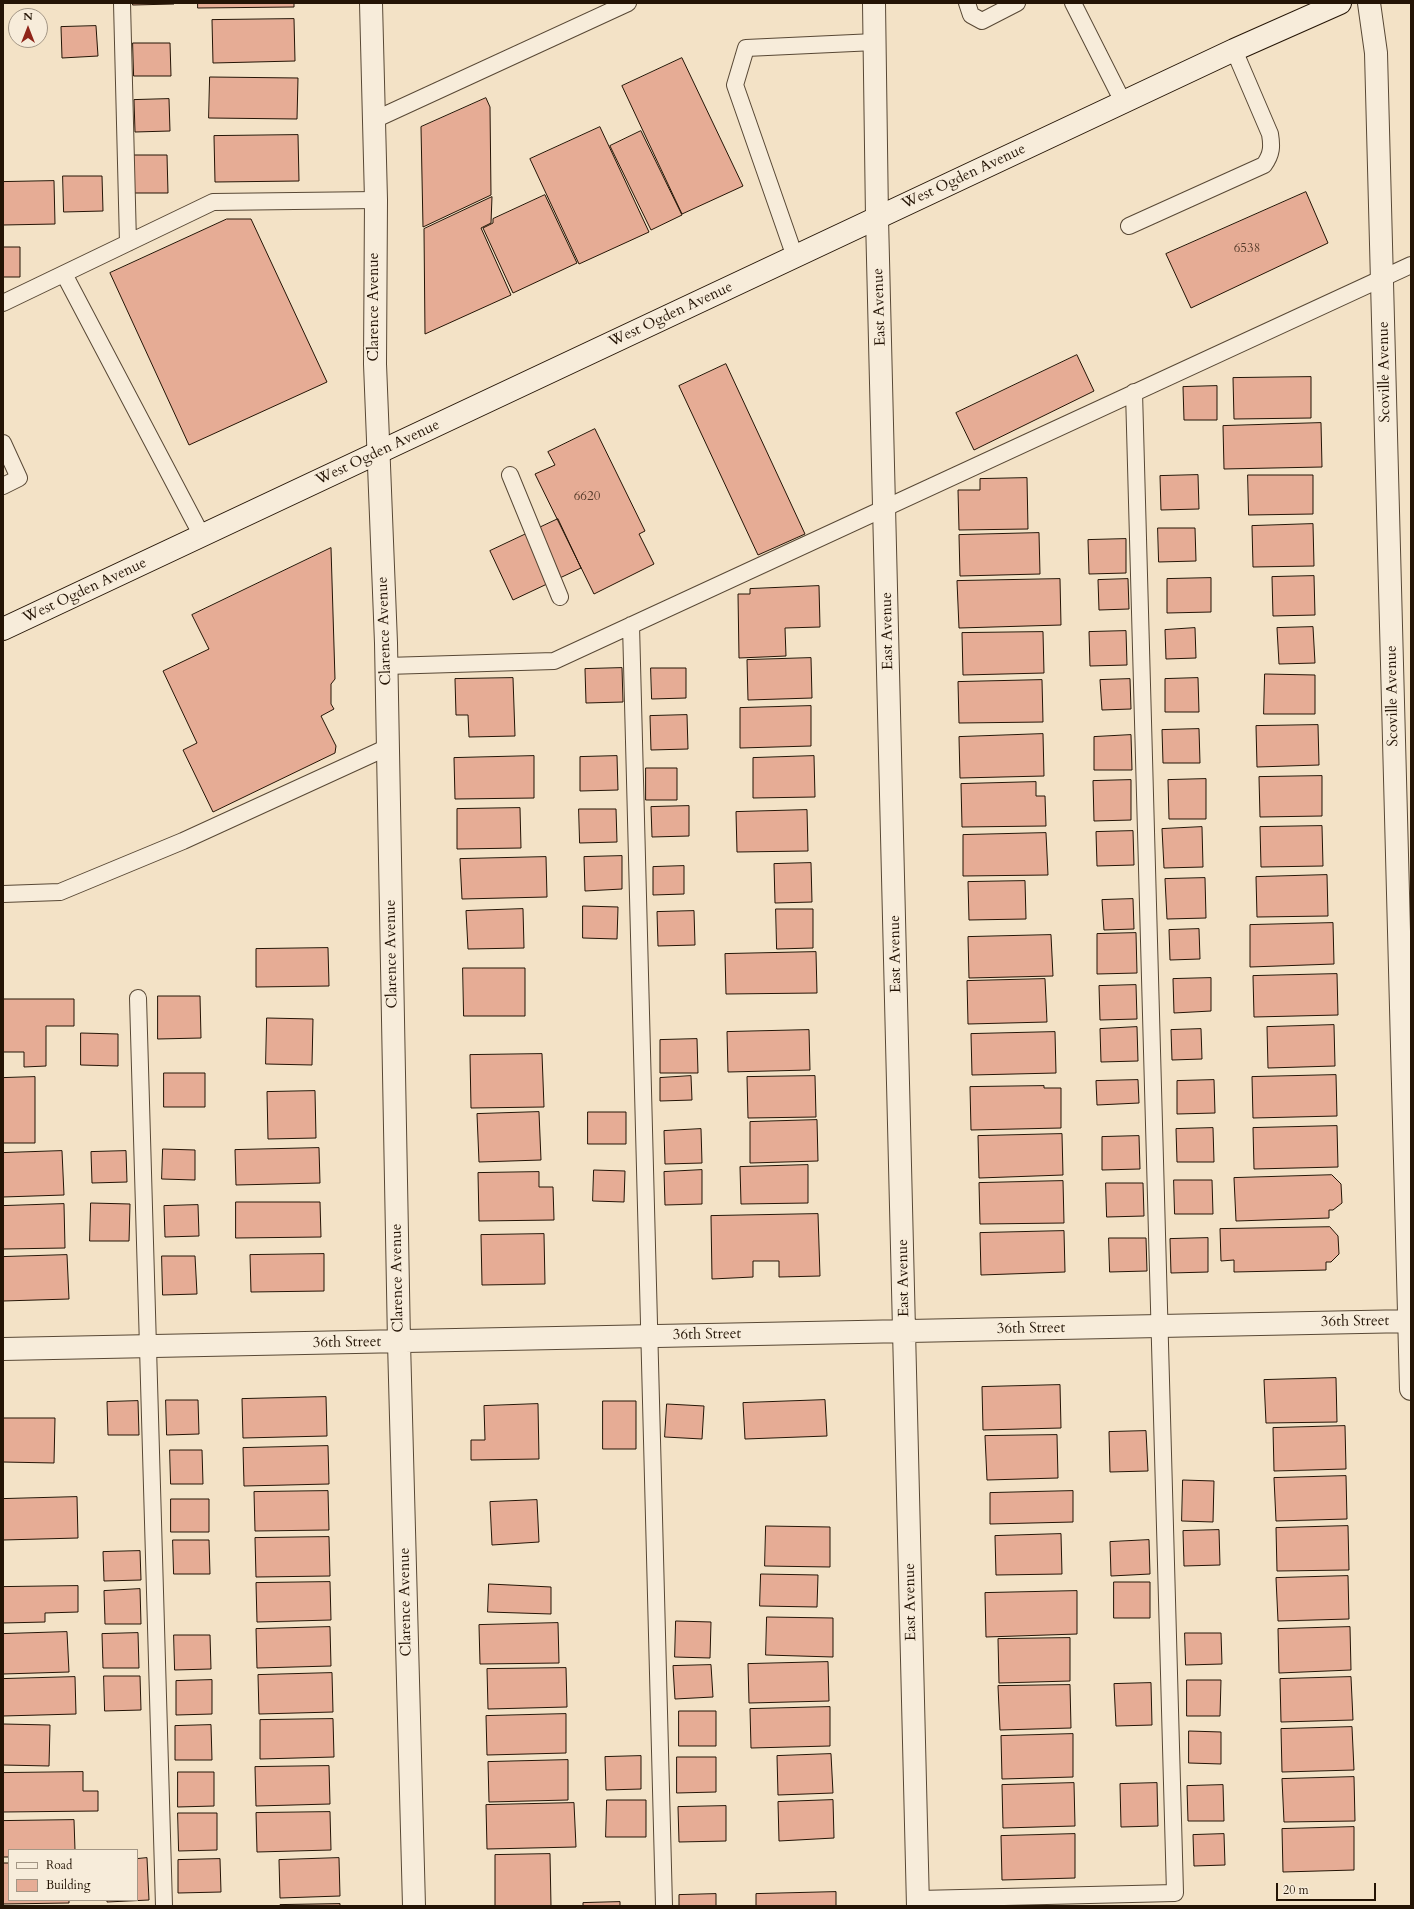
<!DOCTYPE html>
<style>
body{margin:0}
#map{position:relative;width:1414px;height:1909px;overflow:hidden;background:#f3e2c6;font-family:Cardo,serif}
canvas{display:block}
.frame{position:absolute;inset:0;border:4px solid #241405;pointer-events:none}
.legend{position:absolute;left:8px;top:1849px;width:130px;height:52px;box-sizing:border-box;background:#f7ecda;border:1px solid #a39685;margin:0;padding:5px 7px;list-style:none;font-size:12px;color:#241405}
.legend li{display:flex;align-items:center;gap:8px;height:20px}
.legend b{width:20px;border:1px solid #a39685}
.north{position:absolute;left:8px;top:8px;width:40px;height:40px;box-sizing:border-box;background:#f7ecda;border:1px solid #a39685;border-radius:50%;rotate:0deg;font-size:11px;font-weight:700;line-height:16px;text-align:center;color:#241405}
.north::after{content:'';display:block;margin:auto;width:14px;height:18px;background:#8f2418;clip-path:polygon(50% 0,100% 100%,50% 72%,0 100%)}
.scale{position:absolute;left:1276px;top:1883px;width:100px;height:18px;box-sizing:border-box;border:2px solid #241405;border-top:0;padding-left:5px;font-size:12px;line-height:14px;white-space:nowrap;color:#241405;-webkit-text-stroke:3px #f7ecda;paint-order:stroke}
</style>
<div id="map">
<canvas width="1414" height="1909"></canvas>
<div class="frame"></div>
<ul class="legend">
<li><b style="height:5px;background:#f7ecda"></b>Road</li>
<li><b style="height:11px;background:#e6ac95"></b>Building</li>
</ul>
<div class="north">N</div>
<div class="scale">20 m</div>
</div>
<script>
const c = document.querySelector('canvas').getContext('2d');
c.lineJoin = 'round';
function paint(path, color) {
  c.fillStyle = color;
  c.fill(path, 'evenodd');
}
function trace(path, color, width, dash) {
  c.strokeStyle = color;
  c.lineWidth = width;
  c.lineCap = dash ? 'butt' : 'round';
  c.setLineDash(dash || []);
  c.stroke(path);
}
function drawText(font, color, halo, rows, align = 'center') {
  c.font = font + ' Cardo,serif';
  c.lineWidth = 3.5;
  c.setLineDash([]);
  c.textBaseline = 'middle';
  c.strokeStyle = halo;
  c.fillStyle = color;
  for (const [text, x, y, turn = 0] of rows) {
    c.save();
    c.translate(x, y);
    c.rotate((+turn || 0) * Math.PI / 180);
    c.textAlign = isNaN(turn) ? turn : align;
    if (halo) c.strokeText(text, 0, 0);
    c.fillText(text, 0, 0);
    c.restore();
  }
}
const building = new Path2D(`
 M133,3H174V4L133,5Z
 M198,3H294V7L198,8Z
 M294,19L295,61L213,63L212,20Z
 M96,26L98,56L62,58L61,27Z
 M133,43H170L171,76H134Z
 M682,58L743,186L682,214L622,86Z
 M210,77L298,78L297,119L209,118Z
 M486,98L490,107L491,195L423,227L421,127Z
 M169,99L170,131L135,132L134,100Z
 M600,127L649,232L579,264L530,159Z
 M641,131L682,215L651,230L610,146Z
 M298,135L299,181L215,182L214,136Z
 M132,155H167L168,193H132Z
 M63,176H102L103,211L64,212Z
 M54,181L55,224L3,225V182Z
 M1306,192L1328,243L1191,308L1166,254Z
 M545,195L577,263L513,293L483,228L493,223V219Z
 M492,197L491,223L481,228L511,295L425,334L424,229Z
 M227,219H251L327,382L189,445L110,273Z
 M3,247H20V277H3Z
 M1077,355L1094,391L974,450L956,413Z
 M726,364L805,534L758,555L679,386Z
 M1311,377V418L1234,419L1233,378Z
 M1217,386V420H1184L1183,387Z
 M1321,423L1322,467L1224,469L1223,426Z
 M595,429L645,531L639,534L654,564L594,594L535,474L555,465L548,452Z
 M1198,475L1199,509L1161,510L1160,476Z
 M1248,475H1313V514L1249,515Z
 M1027,478L1028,529L959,530L958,490H980V479Z
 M558,519L581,568L513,600L490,551Z
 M1313,524L1314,566L1253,567L1252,526Z
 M1158,528H1195L1196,561L1159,562Z
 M1039,533L1040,574L960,576L959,535Z
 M1126,539V573L1089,574L1088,540Z
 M331,548L335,679L331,684V704L334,709L321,716L336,746L335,753L213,812L183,750L197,743L163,671L209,649L192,615Z
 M1314,576L1315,615L1273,616L1272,577Z
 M1211,578V612L1167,613V579Z
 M1060,579L1061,625L959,628L957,581Z
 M1128,579L1129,609L1099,610L1098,580Z
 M819,586L820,627L785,628L786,656L739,658L738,594H750V589Z
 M1313,627L1315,663L1279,664L1277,628Z
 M1195,628L1196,658L1166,659L1165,630Z
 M1126,631L1127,665L1090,666L1089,632Z
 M1043,632L1044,673L963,675L962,633Z
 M811,658L812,698L748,700L747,660Z
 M622,668L623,702L586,703L585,669Z
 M651,668H686V698L652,699Z
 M1265,674L1315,675V714H1264Z
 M513,678L515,736L469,737L468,715H456L455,679Z
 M1198,678L1199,712H1165V679Z
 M1130,679L1131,709L1102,710L1100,680Z
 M1042,680L1043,722L959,723L958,682Z
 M811,706V746L740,748V708Z
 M687,715L688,749L651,750L650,716Z
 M1318,725L1319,765L1257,767L1256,726Z
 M1199,729L1200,763H1163L1162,730Z
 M1043,734L1044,776L960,778L959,737Z
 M1131,735L1132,770H1094V737Z
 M534,756V798L455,799L454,758Z
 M617,756L618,790L580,791V757Z
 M814,756L815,797L753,798V758Z
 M646,768H677V800H646Z
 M1322,776V816L1260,817L1259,777Z
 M1206,779V819H1169L1168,780Z
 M1131,780V820L1094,821L1093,781Z
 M1036,782V796H1045L1046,826L962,827L961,784Z
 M689,806V836L652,837L651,807Z
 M520,808L521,848L457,849V809Z
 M579,809H616L617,842L580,843Z
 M807,810L808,851L737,852L736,812Z
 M1322,826L1323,866L1261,867L1260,827Z
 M1202,827L1203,867L1164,868L1162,829Z
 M1133,831L1134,865L1097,866L1096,832Z
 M1046,833L1048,875L963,876V835Z
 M622,856V889L585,891L584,857Z
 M546,857L547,897L462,899L460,859Z
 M811,863L812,902L775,903L774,864Z
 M684,866V894L653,895V867Z
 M1327,875L1328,916L1257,917L1256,877Z
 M1205,878L1206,918L1167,919L1165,879Z
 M1025,881L1026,919L969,920L968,882Z
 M1133,899L1134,929L1104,930L1102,900Z
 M583,906L618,907L617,939L583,938Z
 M523,909L524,948L468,949L466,911Z
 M776,909H813V948L777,949Z
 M694,911L695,945L658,946L657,912Z
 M1333,923L1334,964L1250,967V925Z
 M1199,929L1200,959L1170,960L1169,930Z
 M1136,933L1137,973L1097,974V934Z
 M1051,935L1053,976L969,978L968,937Z
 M328,948L329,986L256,987V949Z
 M816,952L817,993L726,994L725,954Z
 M463,968H525V1016H464Z
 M1337,974L1338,1015L1254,1017L1253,976Z
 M1211,978V1011L1174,1013L1173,979Z
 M1045,979L1047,1022L968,1024L967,981Z
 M1136,985L1137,1019L1100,1020L1099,986Z
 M158,996H200L201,1038L158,1039Z
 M3,999H74V1026H46V1066L24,1067V1052H3Z
 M267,1018L313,1019L312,1065L266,1064Z
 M1334,1025L1335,1066L1268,1068L1267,1027Z
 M1137,1027L1138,1061L1101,1062L1100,1029Z
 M1201,1029L1202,1059L1172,1060L1171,1030Z
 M809,1030L810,1070L728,1072L727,1032Z
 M1055,1032L1056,1073L972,1075L971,1034Z
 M81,1033L118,1034V1066L81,1065Z
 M697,1039L698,1073H660V1040Z
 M542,1054L544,1107L471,1108L470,1055Z
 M164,1073H205V1107H164Z
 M1336,1075L1337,1116L1253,1118L1252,1077Z
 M691,1076L692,1100L660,1101V1078Z
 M815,1076L816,1117L748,1118L747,1077Z
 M35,1077V1143H3V1078Z
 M1138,1080L1139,1103L1097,1105L1096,1081Z
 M1214,1080L1215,1113L1177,1114V1081Z
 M1044,1086V1088H1061V1128L971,1130L970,1087Z
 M315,1091L316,1138L268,1139L267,1092Z
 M539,1112L541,1160L479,1162L477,1114Z
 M588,1112H626V1144H588Z
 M817,1120L818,1161L750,1163V1122Z
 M1337,1126L1338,1167L1254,1169L1253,1128Z
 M1213,1128L1214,1162H1177L1176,1129Z
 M701,1129L702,1163L665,1164L664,1131Z
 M1062,1134L1063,1175L979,1178L978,1136Z
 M1139,1136L1140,1169L1102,1170V1137Z
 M319,1148L320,1183L236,1185L235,1150Z
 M163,1149L195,1150V1180L162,1179Z
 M62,1151L64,1195L3,1197V1153Z
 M126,1151L127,1182L92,1183L91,1152Z
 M808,1165V1203L741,1204L740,1167Z
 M594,1170L625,1171L624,1202L593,1201Z
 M702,1170V1204L665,1205L664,1172Z
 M539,1172V1187H553L554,1220L479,1221L478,1173Z
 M1332,1175L1341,1184L1342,1203L1333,1210H1329V1218L1236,1221L1234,1178Z
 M1174,1180H1212L1213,1214H1175Z
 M1063,1181L1064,1223L980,1224L979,1183Z
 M1106,1183H1143L1144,1216L1107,1217Z
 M236,1202H320L321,1237L236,1238Z
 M91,1203L130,1204L129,1241H90Z
 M64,1204L65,1248L3,1249V1206Z
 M198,1205L199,1236L165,1237L164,1206Z
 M818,1214L820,1276L779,1277V1261H753V1277L712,1279L711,1216Z
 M1330,1227L1338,1236L1339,1254L1331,1262H1326V1270L1234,1272V1260L1221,1261L1220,1229Z
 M1064,1231L1065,1272L981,1275L980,1233Z
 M544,1234L545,1284L482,1285L481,1235Z
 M1109,1238H1146L1147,1271L1110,1272Z
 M1208,1238V1272L1171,1273L1170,1239Z
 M324,1254V1291L251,1292L250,1255Z
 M67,1255L69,1299L3,1301V1257Z
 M162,1256H195L197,1294L163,1295Z
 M1336,1378L1337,1422L1266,1423L1264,1380Z
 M1060,1385L1061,1428L983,1430L982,1387Z
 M326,1397L327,1436L243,1438L242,1399Z
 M166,1400H198L199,1434L167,1435Z
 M825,1400L827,1436L745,1439L743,1403Z
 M138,1401L139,1435H108L107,1402Z
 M603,1401H636V1449H603Z
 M538,1404L539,1459L471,1460V1440H485L484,1406Z
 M667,1404L704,1406L702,1439L665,1437Z
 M3,1418H55L54,1463L3,1462Z
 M1345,1426L1346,1469L1274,1471L1273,1428Z
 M1146,1431L1148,1471L1110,1472L1109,1432Z
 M1057,1435L1058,1478L987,1480L985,1436Z
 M328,1446L329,1484L244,1486L243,1448Z
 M170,1450H202L203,1484H171Z
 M1346,1476L1347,1519L1276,1521L1274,1478Z
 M1183,1480L1214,1481L1213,1522L1182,1521Z
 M328,1491L329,1530L255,1531L254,1492Z
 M1073,1491V1522L990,1524V1493Z
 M77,1497L78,1538L3,1540V1499Z
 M171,1499H209V1532H171Z
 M537,1500L539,1542L492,1545L490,1502Z
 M766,1526L830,1527V1567L765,1566Z
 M1348,1526L1349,1570L1277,1571L1276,1528Z
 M1219,1530L1220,1565L1184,1566L1183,1531Z
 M1061,1534L1062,1574L996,1575L995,1536Z
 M329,1537L330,1576L256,1577L255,1538Z
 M173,1540H209L210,1574H174Z
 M1149,1540L1150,1574L1111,1576L1110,1542Z
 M140,1551L141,1580L104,1581L103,1552Z
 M761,1574L818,1575L817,1607L760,1606Z
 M1348,1576L1349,1619L1278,1621L1276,1578Z
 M330,1582L331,1620L257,1622L256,1583Z
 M1114,1582H1150V1618H1114Z
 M489,1584L551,1587V1614L488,1612Z
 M78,1586V1612L45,1613V1622L3,1623V1587Z
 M140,1589L141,1624H105L104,1591Z
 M1077,1591V1634L986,1637L985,1593Z
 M767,1617L833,1618V1657L766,1655Z
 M676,1621L711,1622L710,1658L675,1657Z
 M558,1623L559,1663L480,1664L479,1625Z
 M330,1627L331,1666L257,1668L256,1629Z
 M1350,1627L1351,1670L1279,1673L1278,1629Z
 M67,1632L69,1672L3,1674V1634Z
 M138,1633L139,1668H103L102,1634Z
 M1185,1633H1221L1222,1664L1186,1665Z
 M174,1635H210L211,1669L175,1670Z
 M1070,1638V1681L999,1683L998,1639Z
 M828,1662L829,1701L749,1703L748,1664Z
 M711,1665L713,1697L675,1699L673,1666Z
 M566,1668L567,1707L488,1709L487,1669Z
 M332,1673L333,1712L259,1714L258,1675Z
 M104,1676H140L141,1710L105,1711Z
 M75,1677L76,1714L3,1716V1679Z
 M1351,1677L1353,1720L1281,1722L1280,1679Z
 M212,1680V1714L176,1715V1681Z
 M1187,1680H1221L1220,1716H1187Z
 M1151,1683L1152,1725L1116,1726L1114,1684Z
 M1070,1685L1071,1728L1000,1730L998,1686Z
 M830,1707V1746L751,1748L750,1709Z
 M679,1711H716V1746H679Z
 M566,1714V1753L487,1755L486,1716Z
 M333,1719L334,1757L260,1759V1720Z
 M3,1724L50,1725L49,1766L3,1765Z
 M211,1725L212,1760H175V1726Z
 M1352,1727L1354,1770L1282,1772L1281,1729Z
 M1189,1731L1221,1732V1764L1189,1763Z
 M1073,1734V1777L1002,1779L1001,1736Z
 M831,1754L833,1793L778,1795L777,1756Z
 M641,1756V1789L606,1790L605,1757Z
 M677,1757H716V1792L677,1793Z
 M568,1760V1800L489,1802L488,1762Z
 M329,1766L330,1804L256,1806L255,1767Z
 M83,1772V1791H98V1811L3,1812V1773Z
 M178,1772H214V1806L178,1807Z
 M1354,1777L1355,1821L1284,1822L1282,1779Z
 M1074,1783L1075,1826L1003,1828L1002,1785Z
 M1157,1783L1158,1826L1121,1827L1120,1784Z
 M1223,1785L1224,1821H1188L1187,1786Z
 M607,1800H646V1837H606Z
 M833,1800L834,1838L779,1841L778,1802Z
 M574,1803L576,1847L487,1849L486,1805Z
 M726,1806V1841L679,1842L678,1807Z
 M330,1812L331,1850L257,1852L256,1813Z
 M178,1813H217V1850L179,1851Z
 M74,1820L75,1850H9V1857H3V1821Z
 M1354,1827V1870L1283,1872L1282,1829Z
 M1075,1834V1878L1002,1880L1001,1836Z
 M1224,1834L1225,1865L1194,1866L1193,1835Z
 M550,1854L551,1906H495V1855Z
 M147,1858L149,1900L107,1902V1900H137V1859Z
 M339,1858L340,1896L280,1898L279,1860Z
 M220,1859L221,1892L178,1893V1860Z
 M3,1863H9V1900H69V1903L3,1904Z
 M836,1892V1906H756V1894Z
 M716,1894V1906H679V1895Z
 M620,1902V1906H583V1903Z
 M340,1904V1906H280V1905Z`);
paint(building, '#e6ac95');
trace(building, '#241405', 1);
const lane = new Path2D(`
 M122,3L128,243
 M967,3L971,15L982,21L1017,3
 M1073,3L1123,102
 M374,120L628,3
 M1129,226L1264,165C1272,154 1272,146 1270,134L1234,50
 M795,257L735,85L746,48L875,42
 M64,274L202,536
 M3,303L213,202L376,200
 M3,443L19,478L3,486
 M510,475L560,597
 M631,625L664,1906
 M386,666L554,661L1411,265
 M3,894L60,892L183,841L388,747
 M138,998L164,1906
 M918,1899L1175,1893L1134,392`);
const street = new Path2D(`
 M371,3L376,200L375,364L386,643L399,1342L414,1906
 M874,3L877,218L918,1906
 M1369,3L1376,53L1411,1389
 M3,1349L1411,1321`);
const secondary = new Path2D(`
 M3,629L1234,50L1340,3`);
trace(lane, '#584835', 18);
trace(street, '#584835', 24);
trace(secondary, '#241405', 24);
trace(lane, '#f7ecda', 16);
trace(street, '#f7ecda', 22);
trace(secondary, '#f7ecda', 22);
drawText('13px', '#543a29', null, [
 ["6538",1247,249],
 ["6620",587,497]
]);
drawText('15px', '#241405', '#f7ecda', [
 ["West Ogden Avenue",964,177,-25],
 ["Clarence Avenue",375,307,-90],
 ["East Avenue",880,307,-92],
 ["West Ogden Avenue",671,315,-25],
 ["Scoville Avenue",1385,372,-91],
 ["West Ogden Avenue",378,453,-25],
 ["West Ogden Avenue",85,591,-25],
 ["Clarence Avenue",385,631,-92],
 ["East Avenue",888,631,-91],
 ["Scoville Avenue",1393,696,-91],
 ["Clarence Avenue",392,954,-91],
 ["East Avenue",896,954,-91],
 ["Clarence Avenue",398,1278,-91],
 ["East Avenue",904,1278,-91],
 ["36th Street",1355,1322,-1],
 ["36th Street",1031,1329,-1],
 ["36th Street",707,1335,-1],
 ["36th Street",347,1343,-1],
 ["Clarence Avenue",406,1602,-91],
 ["East Avenue",911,1602,-91]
]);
</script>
